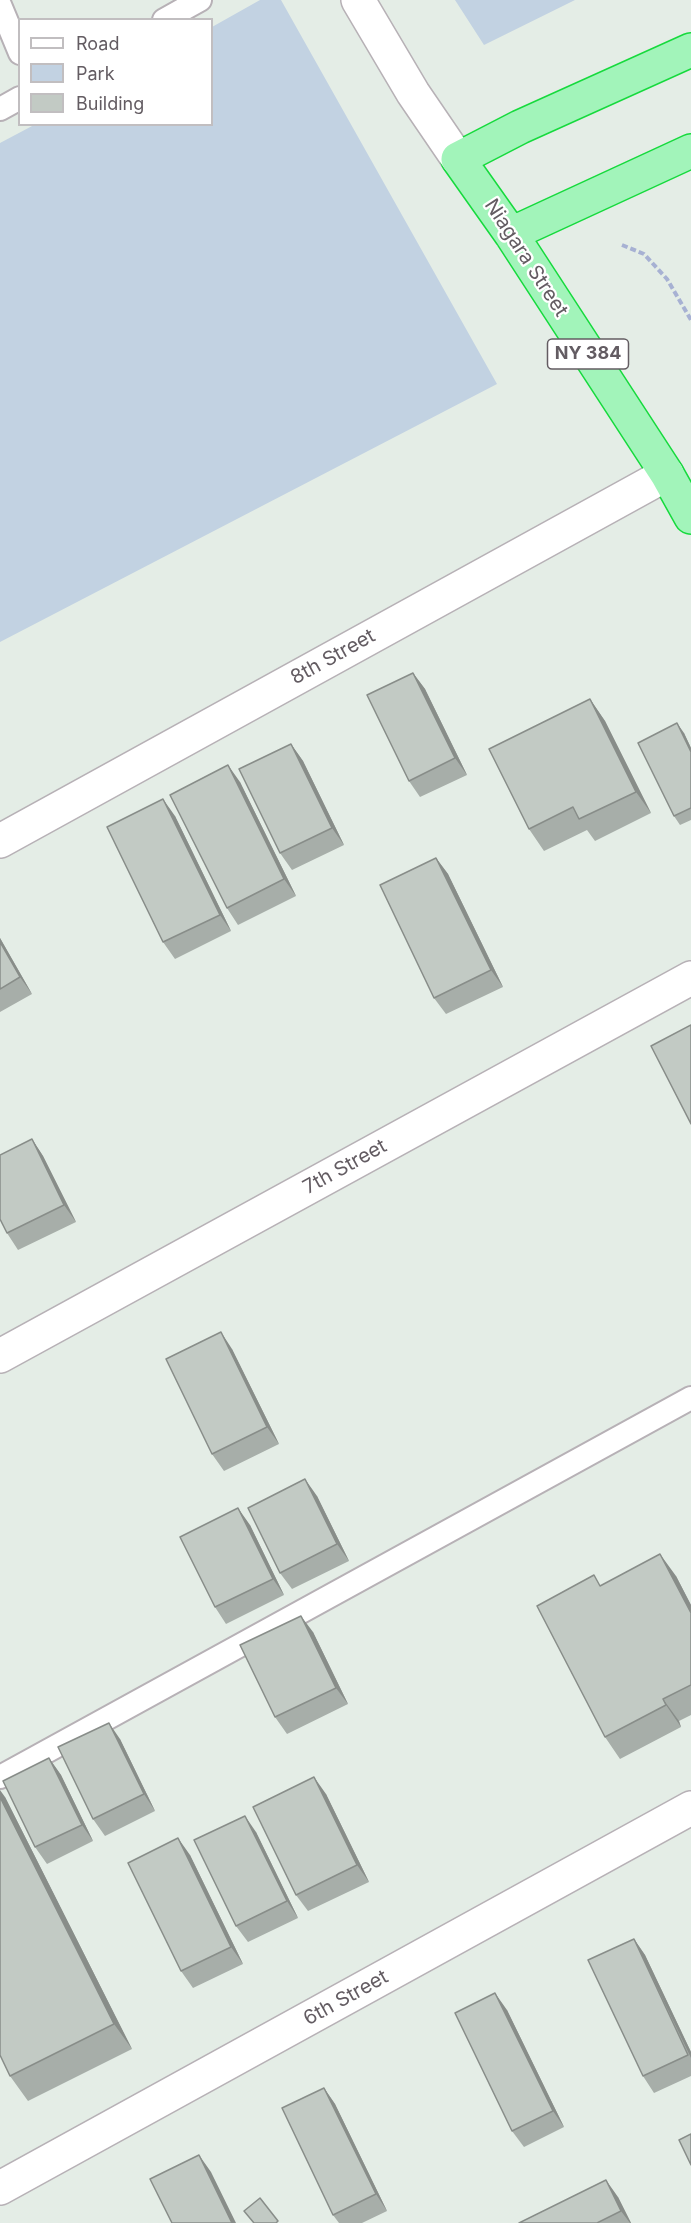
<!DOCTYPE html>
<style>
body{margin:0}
#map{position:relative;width:691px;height:2223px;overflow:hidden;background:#e4ede6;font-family:Inter,sans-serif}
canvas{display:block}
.legend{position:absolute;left:18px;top:18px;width:195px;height:108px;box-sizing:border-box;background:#fff;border:2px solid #c1bec0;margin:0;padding:8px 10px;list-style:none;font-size:18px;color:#635c62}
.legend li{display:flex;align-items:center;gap:12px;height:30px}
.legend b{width:30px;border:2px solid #c1bec0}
</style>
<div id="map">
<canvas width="691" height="2223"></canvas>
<ul class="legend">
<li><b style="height:8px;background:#fff"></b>Road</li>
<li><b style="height:16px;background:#c2d2e2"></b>Park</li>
<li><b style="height:16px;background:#c2cac4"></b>Building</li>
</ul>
</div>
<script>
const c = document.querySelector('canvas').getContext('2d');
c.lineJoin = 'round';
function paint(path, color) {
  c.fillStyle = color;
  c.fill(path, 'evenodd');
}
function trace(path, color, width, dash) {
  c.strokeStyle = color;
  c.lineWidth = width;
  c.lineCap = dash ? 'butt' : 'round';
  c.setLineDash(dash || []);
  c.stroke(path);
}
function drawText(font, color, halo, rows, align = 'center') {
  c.font = font + ' Inter,sans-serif';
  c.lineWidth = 4.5;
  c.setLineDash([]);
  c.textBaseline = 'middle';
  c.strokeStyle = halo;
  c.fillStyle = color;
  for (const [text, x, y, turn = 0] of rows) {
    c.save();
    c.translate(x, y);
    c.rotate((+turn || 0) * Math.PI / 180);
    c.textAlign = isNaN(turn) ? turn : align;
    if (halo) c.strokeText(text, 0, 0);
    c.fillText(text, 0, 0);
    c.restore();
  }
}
paint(new Path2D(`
 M260,0H281L497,384L0,642V143L34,125L212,124V27Z
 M455,0H575L484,45Z`), '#c2d2e2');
const service = new Path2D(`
 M0,5L20,53
 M164,20L200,0
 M0,109L20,98
 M0,1777L691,1398`);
const minor = new Path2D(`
 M0,841L667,474
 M0,1356L691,978
 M0,2188L691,1808`);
const tertiary = new Path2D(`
 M358,0L413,93L458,159`);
const trunk = new Path2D(`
 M691,50L520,127L458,159L511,234L667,474L691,517
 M511,234L691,151`);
trace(service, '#b7b1b6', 26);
trace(minor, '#b7b1b6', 36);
trace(tertiary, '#b7b1b6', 36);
trace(trunk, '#16da3d', 36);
trace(new Path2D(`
 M622,245L644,254L667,279L691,320`), '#a7b1d3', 4, [6, 3]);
trace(service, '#fff', 22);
trace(minor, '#fff', 33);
trace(tertiary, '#fff', 33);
trace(trunk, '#a2f4ba', 33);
paint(new Path2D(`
 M413,673L425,689L467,775L420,797L409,781Z
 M590,699L605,721L651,813L595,841L587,830L544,851L529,829Z
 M684,733L691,748V820L680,825L674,816Z
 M291,744L303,761L344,845L292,870L280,853Z
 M240,782L296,896L238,925L227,908Z
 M175,816L231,931L175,959L163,942Z
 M436,858L448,874L503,987L446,1014L434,998Z
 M0,938L32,994L0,1012Z
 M32,1139L43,1156L76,1222L18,1250L7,1233Z
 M232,1349L279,1444L224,1471L212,1454Z
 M317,1496L349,1561L292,1589L280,1573Z
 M250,1525L284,1595L226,1624L215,1607Z
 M676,1576L691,1605V1715L679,1721L681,1727L620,1759L605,1737L602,1585Z
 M313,1632L348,1704L287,1734L275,1717Z
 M120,1739L155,1811L105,1836L93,1819Z
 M49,1758L61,1775L93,1841L47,1864L35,1847Z
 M326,1794L369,1882L308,1911L296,1895Z
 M5,1797L132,2049L28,2101L10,2076Z
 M256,1832L298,1918L248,1942L236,1926Z
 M190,1855L243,1964L193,1988L181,1971Z
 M634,1939L645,1955L691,2052V2076L654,2093L643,2076Z
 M507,2010L564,2127L524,2147L512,2131Z
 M324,2088L335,2104L387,2211L362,2223H339L333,2215Z
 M618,2197L631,2223H519Z`), '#a7aea9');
paint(new Path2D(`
 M413,673L425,689L467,775L455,758Z
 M590,699L605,721L651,813L636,792Z
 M677,723L684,733L691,748V752Z
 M291,744L303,761L344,845L332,828Z
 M228,765L240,782L296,896L284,879Z
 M163,799L175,816L231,931L220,915Z
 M436,858L448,874L503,987L491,970Z
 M0,938L32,994L20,977L0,942Z
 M32,1139L43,1156L76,1222L64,1205Z
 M221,1332L232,1349L279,1444L267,1427Z
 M305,1479L317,1496L349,1561L337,1544Z
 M238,1508L250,1525L284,1595L273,1579Z
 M660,1554L676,1576L691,1605V1613Z
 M301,1616L313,1632L348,1704L336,1688Z
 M663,1699L679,1721L681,1727L666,1705Z
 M109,1723L120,1739L155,1811L144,1794Z
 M49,1758L61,1775L93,1841L82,1825Z
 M314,1777L326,1794L369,1882L357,1865Z
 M0,1790L5,1797L132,2049L114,2024L0,1797Z
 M245,1816L256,1832L298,1918L287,1901Z
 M178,1838L190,1855L243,1964L231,1947Z
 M634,1939L645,1955L691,2052V2058Z
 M495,1993L507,2010L564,2127L553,2111Z
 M324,2088L335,2104L387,2211L376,2194Z
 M199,2155L211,2172L236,2223H232Z
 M606,2180L618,2197L631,2223H630L621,2211Z`), '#888d89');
const building = new Path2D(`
 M413,673L455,758L409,781L367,695Z
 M590,699L636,792L579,819L573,807L529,829L489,749Z
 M677,723L691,752V808L674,816L638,743Z
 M291,744L332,828L280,853L239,769Z
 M228,765L284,879L227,908L170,795Z
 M163,799L220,915L163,942L107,827Z
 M436,858L491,970L434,998L380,885Z
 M0,942L20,977L0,989Z
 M691,1025V1124L651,1046Z
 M32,1139L64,1205L7,1233L0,1219V1155Z
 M221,1332L267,1427L212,1454L166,1359Z
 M305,1479L337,1544L280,1573L248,1508Z
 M238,1508L273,1579L215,1607L180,1537Z
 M660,1554L691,1613V1685L663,1699L666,1705L605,1737L537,1606L594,1575L600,1586Z
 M301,1616L336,1688L275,1717L240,1645Z
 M109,1723L144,1794L93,1819L58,1747Z
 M49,1758L82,1825L35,1847L3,1781Z
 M314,1777L357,1865L296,1895L253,1807Z
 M0,1797L114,2024L10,2076L0,2055Z
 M245,1816L287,1901L236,1926L194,1840Z
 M178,1838L231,1947L181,1971L128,1863Z
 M634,1939L688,2055L643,2076L588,1960Z
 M495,1993L553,2111L512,2131L455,2013Z
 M324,2088L376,2194L333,2215L282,2108Z
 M691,2134V2165L679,2140Z
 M199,2155L232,2223H172L150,2179Z
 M606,2180L621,2211L597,2223H519Z
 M260,2198L278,2221L276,2223H254L244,2211Z`);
paint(building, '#c2cac4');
trace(building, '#888d89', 1.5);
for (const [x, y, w] of [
 [588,354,81]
]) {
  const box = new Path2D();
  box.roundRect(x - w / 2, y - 15, w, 30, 4.5);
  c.fillStyle = '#fff';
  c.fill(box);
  trace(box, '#635c62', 1.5);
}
drawText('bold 18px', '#635c62', null, [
 ["NY 384",588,354]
]);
drawText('20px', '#635c62', '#fff', [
 ["Niagara Street",526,258,57],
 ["8th Street",333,657,-29],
 ["7th Street",345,1167,-29],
 ["6th Street",346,1998,-29]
]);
</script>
